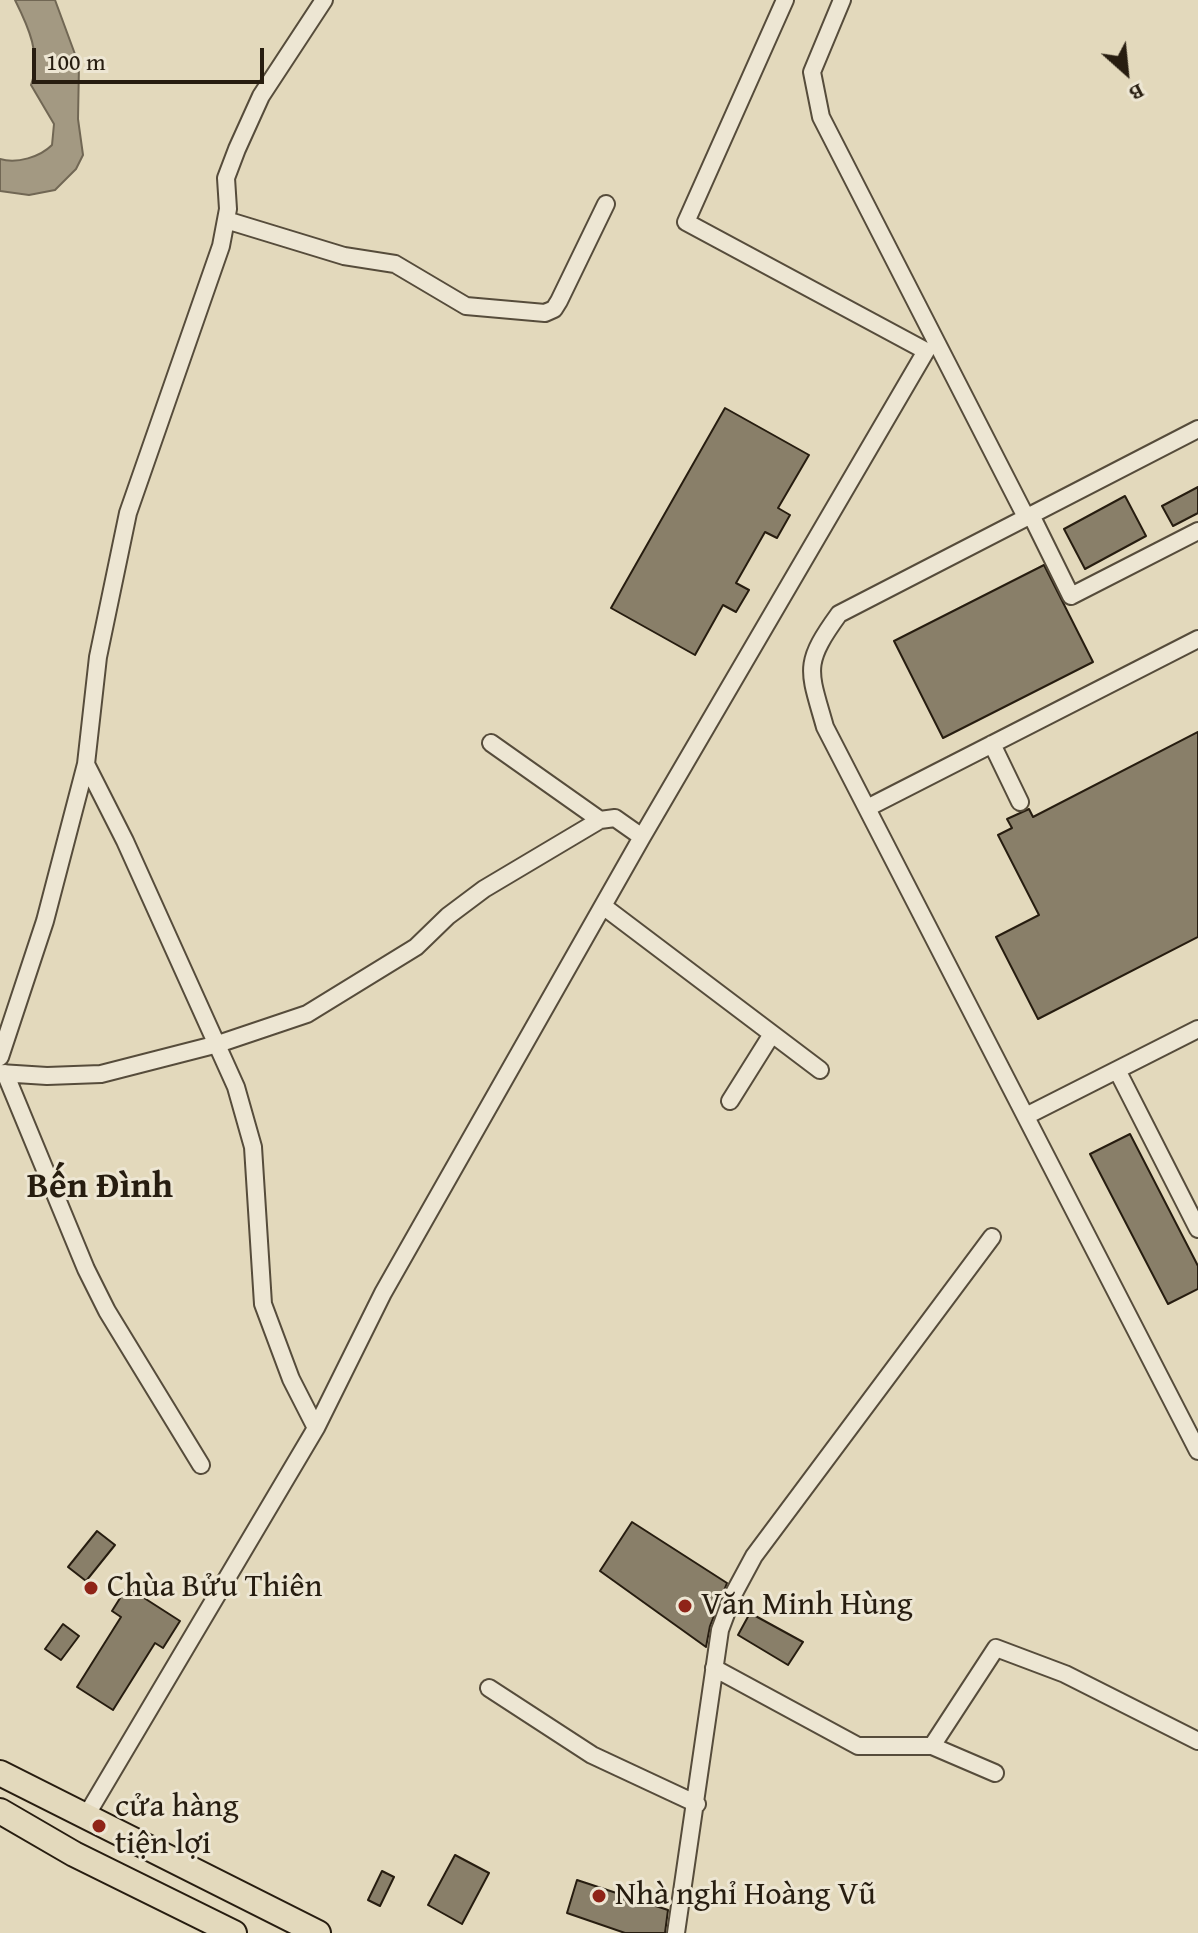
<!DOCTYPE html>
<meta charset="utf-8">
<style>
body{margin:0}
#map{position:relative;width:1198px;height:1933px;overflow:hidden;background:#e3d9bc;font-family:"Gentium Book Plus",serif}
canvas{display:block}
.north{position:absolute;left:1086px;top:32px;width:80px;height:80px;-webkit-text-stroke:6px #ede6d3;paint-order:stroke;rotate:153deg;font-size:22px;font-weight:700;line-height:32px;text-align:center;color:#271d10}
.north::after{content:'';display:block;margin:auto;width:28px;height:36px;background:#271d10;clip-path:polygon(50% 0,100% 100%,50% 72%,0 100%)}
.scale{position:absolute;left:32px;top:48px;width:232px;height:36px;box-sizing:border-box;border:4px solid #271d10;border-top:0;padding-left:10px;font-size:24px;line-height:28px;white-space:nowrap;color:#271d10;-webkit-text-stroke:6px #ede6d3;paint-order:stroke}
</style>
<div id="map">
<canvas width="1198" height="1933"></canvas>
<div class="north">B</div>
<div class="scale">100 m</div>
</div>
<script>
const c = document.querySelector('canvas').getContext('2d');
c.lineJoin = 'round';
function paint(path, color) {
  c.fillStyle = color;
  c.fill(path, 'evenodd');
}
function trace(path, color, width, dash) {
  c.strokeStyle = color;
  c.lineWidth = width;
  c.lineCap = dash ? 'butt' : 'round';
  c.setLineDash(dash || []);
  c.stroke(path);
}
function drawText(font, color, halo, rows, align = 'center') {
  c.font = font + ' "Gentium Book Plus",serif';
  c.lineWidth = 6;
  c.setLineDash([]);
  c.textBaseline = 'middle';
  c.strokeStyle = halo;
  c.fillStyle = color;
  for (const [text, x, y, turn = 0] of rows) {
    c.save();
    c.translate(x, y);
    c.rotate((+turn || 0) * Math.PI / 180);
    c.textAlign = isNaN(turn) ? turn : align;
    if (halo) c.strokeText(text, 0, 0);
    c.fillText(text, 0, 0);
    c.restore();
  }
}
const water = new Path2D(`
 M15,0H55L79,65L78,119L83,155L76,169L55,190L29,195L0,191V159C17,164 40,157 52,145L54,124L31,85C42,56 28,26 15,0Z`);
paint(water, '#a39982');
trace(water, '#716754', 2);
const building = new Path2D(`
 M725,408L809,455L778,508L790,515L777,538L765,532L736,583L749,590L736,612L723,605L695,655L611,608Z
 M1198,487V513L1173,526L1162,506Z
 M1125,496L1146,536L1085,569L1064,529Z
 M1044,565L1093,662L943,738L894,641Z
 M1198,732V937L1038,1019L996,937L1039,915L998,835L1012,828L1007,819L1029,809L1033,817Z
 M1130,1134L1198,1266V1289L1168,1304L1090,1154Z
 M632,1522L727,1583L710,1626L706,1647L600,1571Z
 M97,1531L115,1545L86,1581L68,1567Z
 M127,1587L180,1621L163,1648L155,1643L113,1710L77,1687L121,1617L112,1611Z
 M750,1613L803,1642L788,1665L738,1635Z
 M63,1624L79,1636L61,1660L45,1649Z
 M455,1855L489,1873L462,1924L428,1905Z
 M382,1871L394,1877L380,1906L368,1900Z
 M577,1880L668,1910L665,1933H625L567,1913Z`);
paint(building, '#897f69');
trace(building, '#271d10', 2);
const minor = new Path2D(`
 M842,0L812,72L821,117L1026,517
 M226,220L344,256L395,264L466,306L545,313L554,309L559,301L606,204
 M1198,429L839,614C802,665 809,670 825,727L1198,1451
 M1031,515L1071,596L1198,531
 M491,743L600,820
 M992,744L1020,802
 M867,808L1198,639
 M603,906L820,1070
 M0,1057L45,921L86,764
 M1117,1070L1198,1229
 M0,1073L47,1076L101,1074L218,1044L307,1014L416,947L448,916L484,889L600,820L615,818L642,837
 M5,1073L86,1269L107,1311L201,1465
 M730,1101L772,1034
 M1026,1116L1198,1029
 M316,1428L291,1379L263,1304L253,1147L236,1087L125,841L86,764L98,657L128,513L221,246L228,209L226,178L237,149L261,96L324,0
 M714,1668L858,1746H932L995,1773
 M489,1688L592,1755L697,1804
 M932,1746L996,1648L1065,1674L1198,1741
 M86,1816L316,1428L383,1293L642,837L926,351L686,222L785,0
 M676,1933L720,1630L733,1595L754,1556L992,1237`);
const highway = new Path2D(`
 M0,1773L318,1933
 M0,1811L74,1854L234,1933`);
trace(minor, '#564c3b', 20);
trace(highway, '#271d10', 28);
trace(minor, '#ede6d3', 16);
trace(highway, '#e3d9bc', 24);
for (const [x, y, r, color] of [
 [91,1588,8,"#8f2418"],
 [685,1606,8,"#8f2418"],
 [99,1826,8,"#8f2418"],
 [599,1896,8,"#8f2418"]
]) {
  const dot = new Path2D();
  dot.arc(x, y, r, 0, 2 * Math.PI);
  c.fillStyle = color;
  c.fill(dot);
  trace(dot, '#ede6d3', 3);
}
drawText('32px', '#271d10', '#ede6d3', [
 ["Chùa Bửu Thiên",107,1588],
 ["Văn Minh Hùng",701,1606],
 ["cửa hàng",115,1808],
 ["tiện lợi",115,1845],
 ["Nhà nghỉ Hoàng Vũ",615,1896]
], 'left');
drawText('bold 36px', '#271d10', '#ede6d3', [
 ["Bến Đình",100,1188]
]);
</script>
